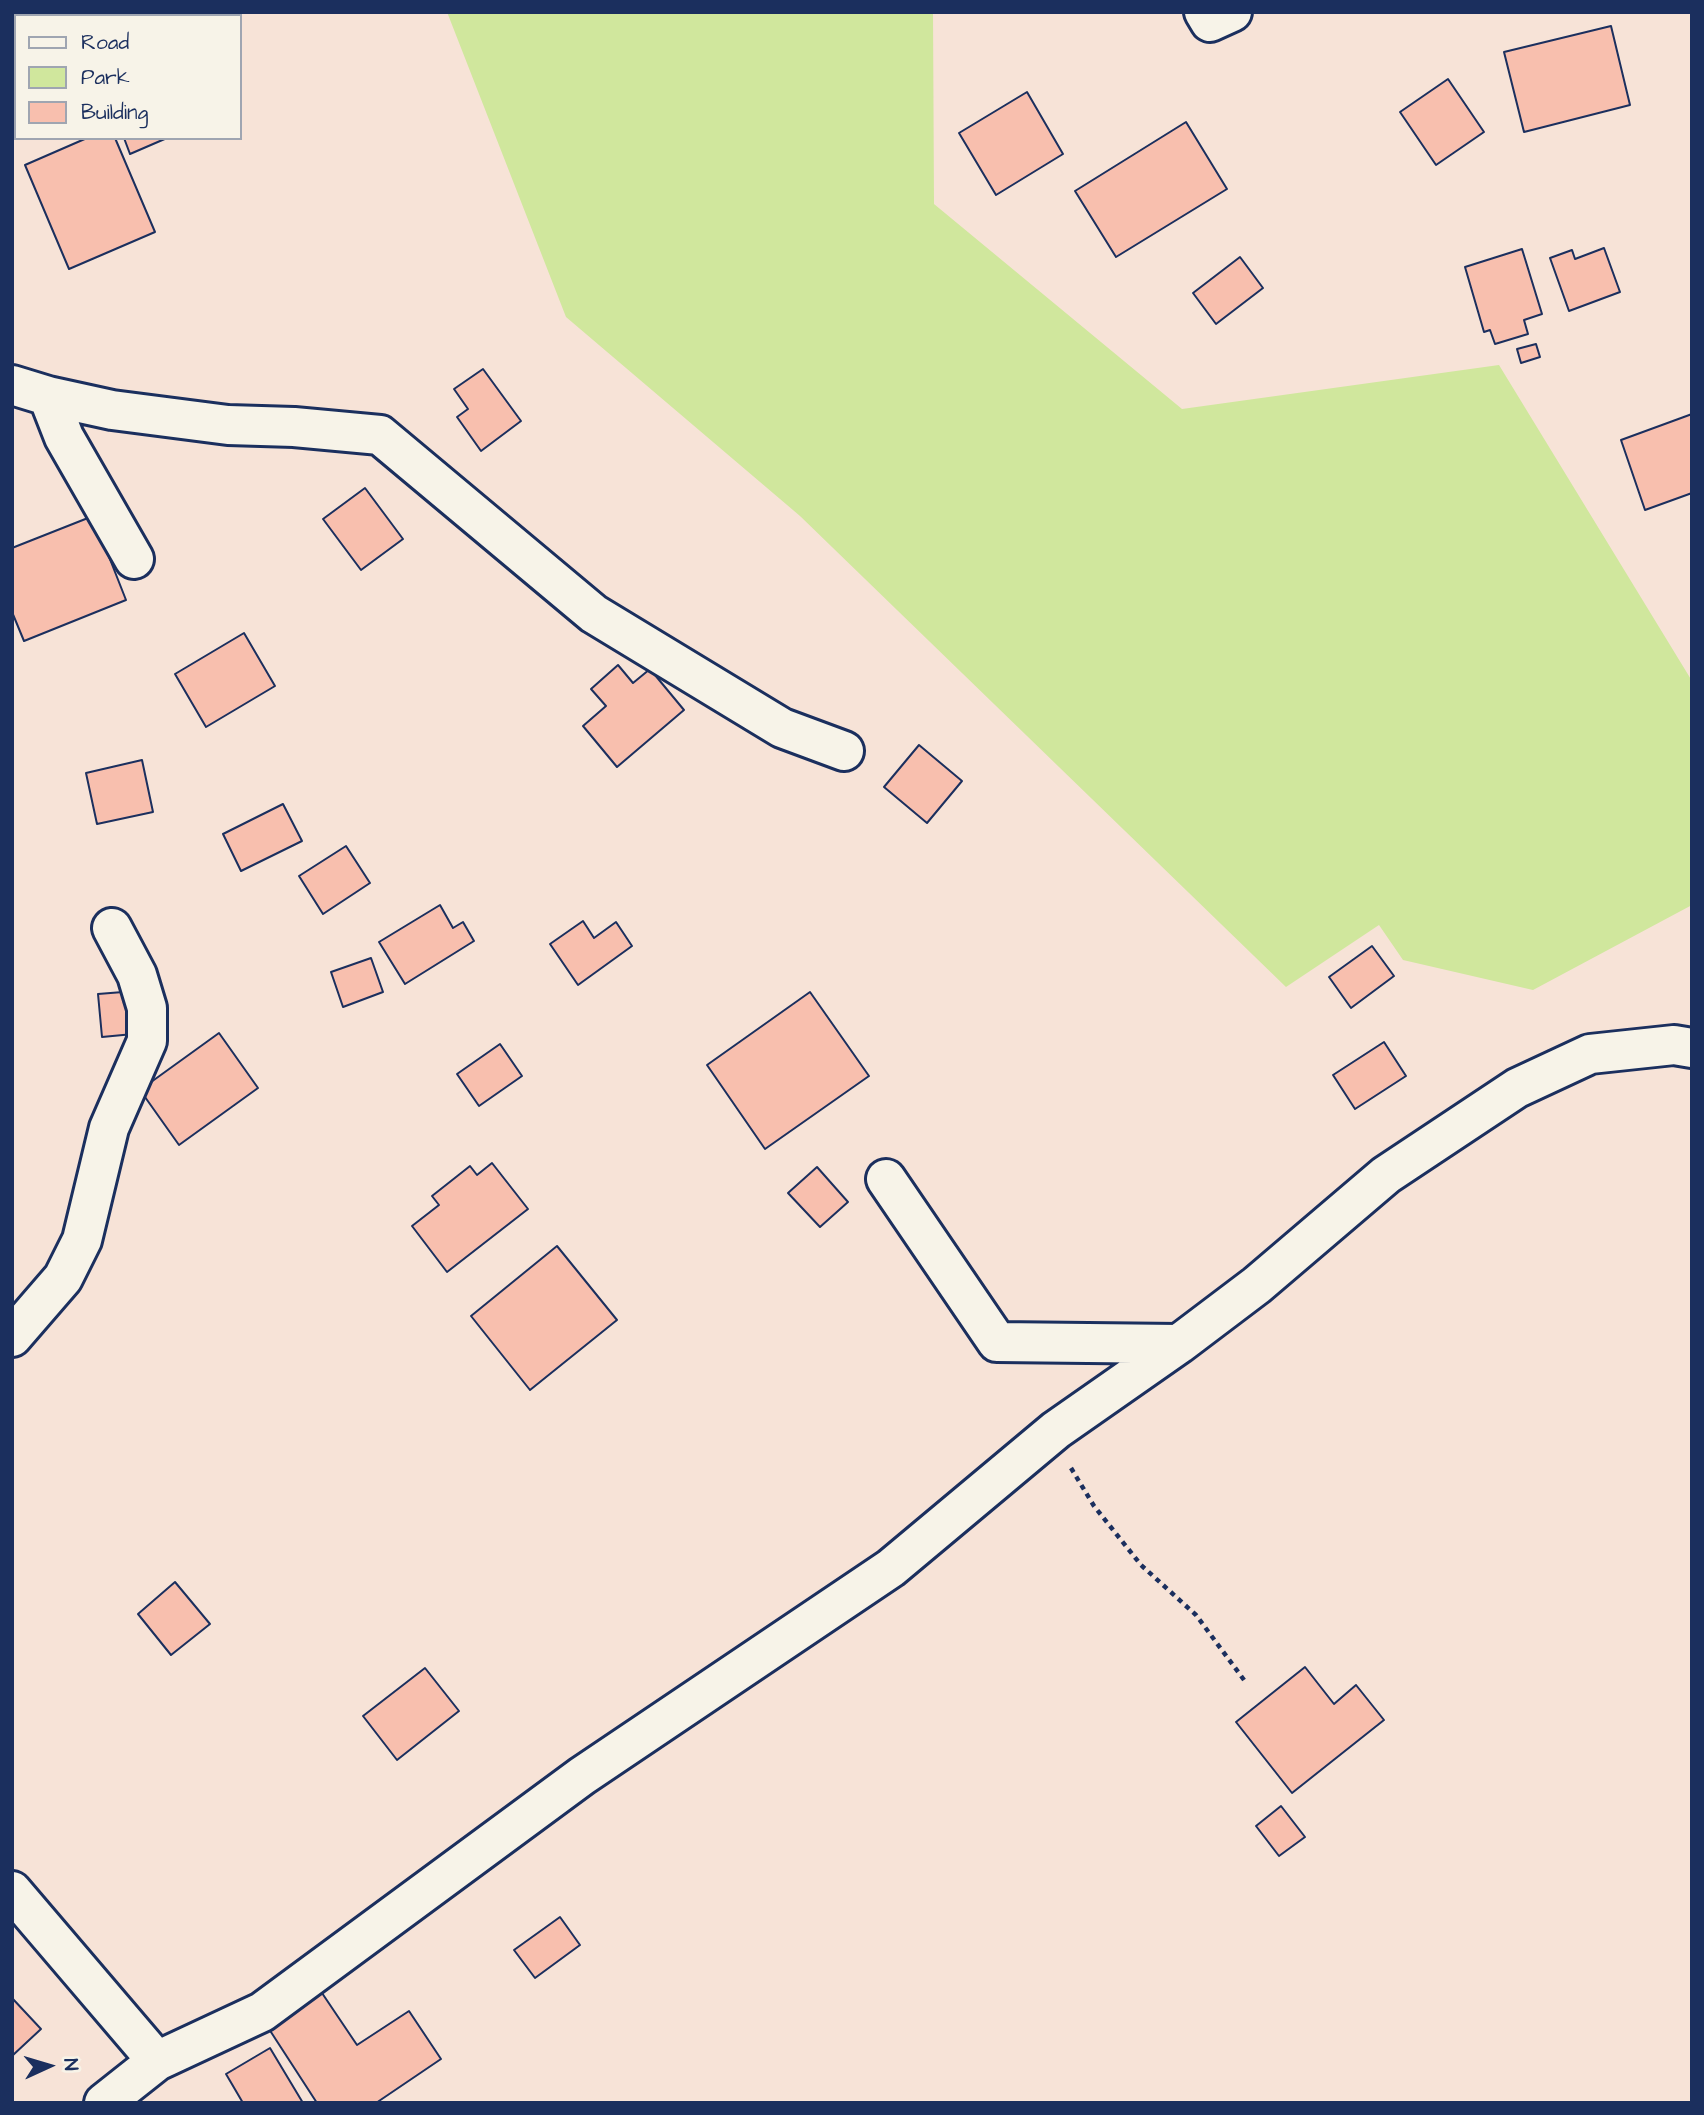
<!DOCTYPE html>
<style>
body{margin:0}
#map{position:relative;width:1704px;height:2115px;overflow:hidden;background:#f7e3d7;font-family:"Architects Daughter",sans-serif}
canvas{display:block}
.frame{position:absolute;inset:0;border:14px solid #1b2f5e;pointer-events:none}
.legend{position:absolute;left:14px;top:14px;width:228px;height:126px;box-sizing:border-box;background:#f7f3e8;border:2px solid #9fa5b1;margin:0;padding:9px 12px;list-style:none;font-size:21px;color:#1b2f5e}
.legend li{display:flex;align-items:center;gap:14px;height:35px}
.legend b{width:35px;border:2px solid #9fa5b1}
.north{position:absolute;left:14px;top:2031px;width:70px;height:70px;-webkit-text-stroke:5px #f7f3e8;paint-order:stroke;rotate:86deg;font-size:19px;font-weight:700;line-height:28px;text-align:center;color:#1b2f5e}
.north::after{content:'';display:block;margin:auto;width:24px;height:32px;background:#1b2f5e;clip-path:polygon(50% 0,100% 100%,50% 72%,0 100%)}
</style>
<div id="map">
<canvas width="1704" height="2115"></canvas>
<div class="frame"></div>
<ul class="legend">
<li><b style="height:9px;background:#f7f3e8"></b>Road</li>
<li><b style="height:19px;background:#d0e79d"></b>Park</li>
<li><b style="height:19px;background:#f8bfae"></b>Building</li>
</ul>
<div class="north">N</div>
</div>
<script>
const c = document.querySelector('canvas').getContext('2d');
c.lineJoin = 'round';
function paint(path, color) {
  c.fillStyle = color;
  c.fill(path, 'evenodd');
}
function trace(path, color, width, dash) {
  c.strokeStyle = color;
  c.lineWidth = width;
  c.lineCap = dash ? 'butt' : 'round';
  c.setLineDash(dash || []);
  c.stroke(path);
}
paint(new Path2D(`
 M447,12H933L934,204L1182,409L1499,365L1692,681V905L1533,990L1403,960L1379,925L1286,987L800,516L566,317Z`), '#d0e79d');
const building = new Path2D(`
 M12,12H42L44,16H16V22Z
 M16,24V71L12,73V26Z
 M1611,26L1630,105L1524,132L1504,52Z
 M1448,79L1484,132L1436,165L1400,112Z
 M1027,92L1063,154L996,195L959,133Z
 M1186,122L1227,189L1116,257L1075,191Z
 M87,138H115L155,232L69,269L25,165Z
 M124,138H167L130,154Z
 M1604,248L1620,292L1569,311L1550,258L1572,250L1575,259Z
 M1522,249L1542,314L1524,320L1528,334L1495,344L1490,330L1484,332L1465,267Z
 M1240,257L1263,288L1216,324L1193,293Z
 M1536,344L1540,357L1521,363L1517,349Z
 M483,369L521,421L481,451L457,417L468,409L454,389Z
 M1692,414V493L1645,510L1621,440Z
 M365,488L403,539L361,570L323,519Z
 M93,516L126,600L24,641L12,612V548Z
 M244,633L275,686L206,727L175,674Z
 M618,665L633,683L650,669L684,710L617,767L583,726L606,706L591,689Z
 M919,745L962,781L927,823L884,787Z
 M142,760L153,812L97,824L86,773Z
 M283,804L302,841L241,871L223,834Z
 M346,846L370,883L323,914L299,876Z
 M440,905L453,928L463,922L474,941L405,984L379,942Z
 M583,921L594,938L616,922L632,946L578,985L550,944Z
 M1372,946L1394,976L1351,1008L1329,977Z
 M371,958L383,992L343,1007L331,972Z
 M123,992L124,1004L142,1002L144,1033L102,1037L98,994Z
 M810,992L869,1076L765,1149L707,1065Z
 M219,1033L258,1088L179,1145L140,1090Z
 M1384,1042L1406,1076L1355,1109L1333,1075Z
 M500,1044L522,1076L479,1106L457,1074Z
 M492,1163L528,1209L447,1272L412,1226L439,1205L432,1196L470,1166L477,1175Z
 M817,1167L848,1202L820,1227L788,1193Z
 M557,1246L617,1320L530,1390L471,1316Z
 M175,1582L210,1624L171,1655L138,1614Z
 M1305,1667L1334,1704L1356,1685L1384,1720L1292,1793L1236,1722Z
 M425,1668L459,1711L397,1760L363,1716Z
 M1281,1806L1305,1837L1279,1856L1256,1826Z
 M560,1917L580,1945L535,1978L514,1950Z
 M322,1993L357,2045L409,2011L441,2059L376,2103H317L269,2029Z
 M12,1998L41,2029L12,2056Z
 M270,2048L303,2103H243L226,2074Z`);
paint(building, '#f8bfae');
trace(building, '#1b2f5e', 2);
const street = new Path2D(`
 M1204,12L1210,22L1232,12
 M12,385L48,396L64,437L134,559
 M48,396L112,410L228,425L294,427L380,435L594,614L782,728L844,751
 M886,1179L997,1342L1179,1344
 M12,1337L63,1278L82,1240L109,1128L147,1041V1008L137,975L112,928
 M12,1891L157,2061
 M104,2103L157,2061L262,2012L582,1776L891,1568L1056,1430L1179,1344L1257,1285L1386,1175L1517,1088L1590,1054L1674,1045L1692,1048`);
trace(street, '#1b2f5e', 44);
trace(new Path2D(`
 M1071,1468L1094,1506L1141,1565L1196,1615L1247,1684`), '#1b2f5e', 4.5, [5, 5]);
trace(street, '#f7f3e8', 38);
</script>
